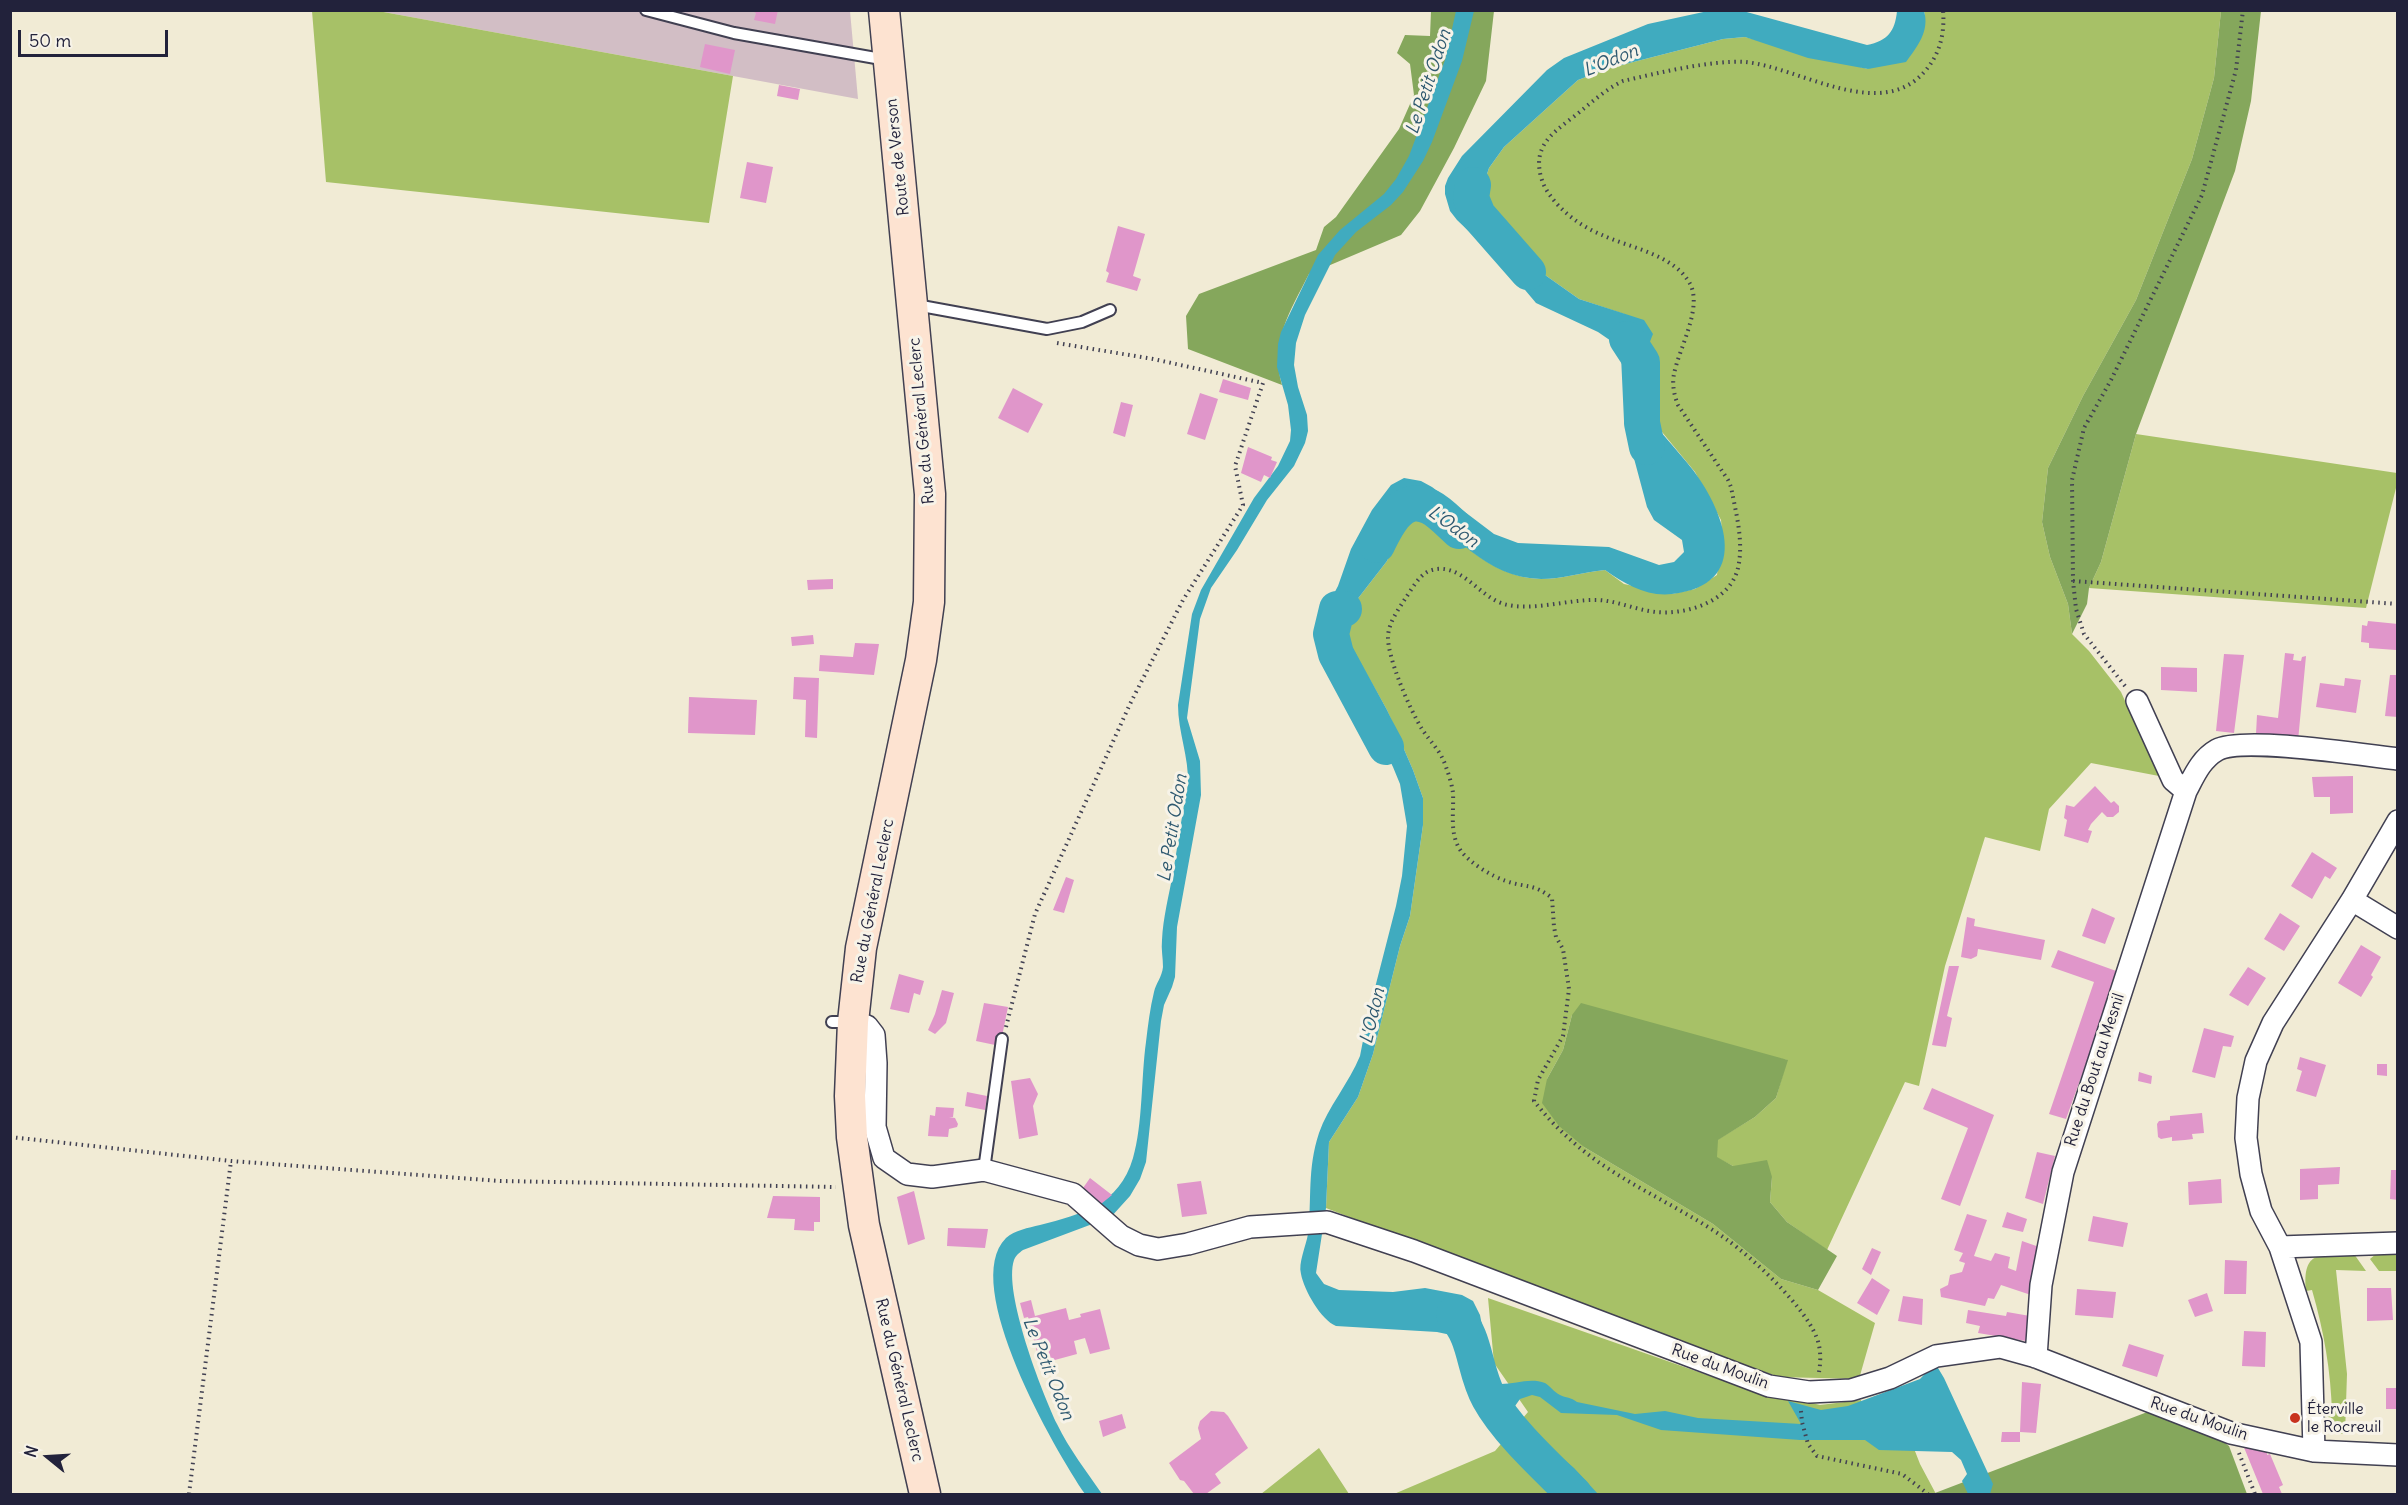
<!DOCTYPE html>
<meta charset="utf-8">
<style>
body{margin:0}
#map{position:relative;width:2408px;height:1505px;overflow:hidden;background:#f1ebd5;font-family:Delius,sans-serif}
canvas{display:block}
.frame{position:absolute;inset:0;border:12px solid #22223b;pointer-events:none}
.north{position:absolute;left:18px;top:1427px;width:60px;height:60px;-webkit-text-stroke:4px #f7f3e8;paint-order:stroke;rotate:288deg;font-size:16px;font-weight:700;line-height:24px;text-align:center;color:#22223b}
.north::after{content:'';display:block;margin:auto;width:21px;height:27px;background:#22223b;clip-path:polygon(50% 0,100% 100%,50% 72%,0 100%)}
.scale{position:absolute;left:18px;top:30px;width:150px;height:27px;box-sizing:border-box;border:3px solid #22223b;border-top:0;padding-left:8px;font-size:18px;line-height:21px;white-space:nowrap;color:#22223b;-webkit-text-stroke:4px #f7f3e8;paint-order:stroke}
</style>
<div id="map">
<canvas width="2408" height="1505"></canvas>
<div class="frame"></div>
<div class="north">N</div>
<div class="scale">50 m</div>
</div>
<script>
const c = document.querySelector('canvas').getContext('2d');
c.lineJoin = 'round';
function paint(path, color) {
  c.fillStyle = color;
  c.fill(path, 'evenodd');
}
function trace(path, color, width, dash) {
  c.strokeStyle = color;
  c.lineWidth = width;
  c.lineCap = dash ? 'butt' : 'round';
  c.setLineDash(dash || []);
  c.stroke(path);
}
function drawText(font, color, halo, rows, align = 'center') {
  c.font = font + ' Delius,sans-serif';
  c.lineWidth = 6;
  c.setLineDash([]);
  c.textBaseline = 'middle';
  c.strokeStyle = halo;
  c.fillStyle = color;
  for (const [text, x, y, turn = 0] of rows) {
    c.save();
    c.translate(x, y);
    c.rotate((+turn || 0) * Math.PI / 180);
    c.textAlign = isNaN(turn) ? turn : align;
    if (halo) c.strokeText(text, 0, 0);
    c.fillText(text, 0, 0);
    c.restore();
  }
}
paint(new Path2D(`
 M378,11H850L858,99L733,76Z`), '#d2bec5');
paint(new Path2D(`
 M312,11H378L733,76L709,223L326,182Z
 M1924,11H2221L2214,78L2192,159L2136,300L2083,396L2048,468L2042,522L2050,557L2068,604L2072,634L2089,651L2121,692L2159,776L2091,763L2049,809L2040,851L1985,837L1945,966L1919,1086L1905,1082L1827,1250L1787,1222L1770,1202L1772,1177L1733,1166L1717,1158V1140L1755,1117L1776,1098L1787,1060L1572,1015L1563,1050L1547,1079L1584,1147L1713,1224L1781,1279L1818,1290L1875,1323L1859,1379L1779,1377L1581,1307L1326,1208L1329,1142L1358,1097L1373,1054L1400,946L1410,916L1423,825V798L1413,770L1387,710L1346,637L1348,620L1356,601L1387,561L1401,510L1406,503L1415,500C1450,532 1489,578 1541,579C1562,579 1584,572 1605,570L1624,584L1672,594L1695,589L1717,575L1722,532L1721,520L1695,472L1648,415L1641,395L1645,353L1652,334L1624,314L1579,299L1538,270L1489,230L1482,209L1483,186L1489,168L1504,147L1578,80L1610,68L1723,39L1745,37L1868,69L1925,16Z
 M2136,434L2397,473V484L2366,608L2089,588L2101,562Z
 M2354,1254L2366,1271L2336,1270L2347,1374L2345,1434H2333L2325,1429V1414H2332C2331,1371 2324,1332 2312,1290L2306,1291C2302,1249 2321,1255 2354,1254Z
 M2376,1254H2397V1271H2379L2370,1259Z
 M1488,1298L1727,1382L1820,1405L1861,1400L1864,1425L1906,1428L1920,1464L1936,1494H1394L1495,1451L1528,1412L1494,1363Z
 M1319,1448L1349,1494H1261Z`), '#a7c167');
paint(new Path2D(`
 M1431,11H1494L1486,81L1454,148L1420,211L1401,235L1309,274C1290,311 1270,342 1282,385L1188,349L1186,316L1199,294L1316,250L1324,227L1336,217L1399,129L1414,95L1410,64L1397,53L1405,35L1430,36Z
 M2221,11H2261L2251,101L2235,171L2136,434L2101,562L2089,588L2087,604L2072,634L2068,604L2050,557L2042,522L2048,468L2083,396L2136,300L2192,159L2214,78Z
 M1581,1003L1788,1060L1776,1098L1755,1117L1718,1140L1717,1157L1733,1166L1767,1160L1772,1177L1770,1202L1787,1222L1837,1256L1818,1290L1781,1279L1713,1224L1584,1147L1559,1126L1542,1103L1547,1079L1563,1050L1572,1015Z
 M2150,1411L2209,1432L2229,1446L2247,1494L1935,1493Z`), '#85a75c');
paint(new Path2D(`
 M1456,11H1474L1462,61L1432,142L1423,161L1403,192L1391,205L1356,232L1335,255L1305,315L1296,343L1294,365L1298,387L1307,415L1308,431L1305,443L1294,466L1267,500L1237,550L1211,588L1200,619L1187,718L1200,761L1201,795L1177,927L1175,977L1172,987L1164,1005L1161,1021L1146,1162L1140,1179L1130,1196L1111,1217L1023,1250C1019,1253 1016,1255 1014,1260C1003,1292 1042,1393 1057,1424C1069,1449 1087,1472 1102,1494H1085C1055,1450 959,1284 1006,1238C1015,1230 1028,1228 1040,1225C1082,1214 1119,1205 1133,1158C1143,1124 1141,1078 1146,1042C1148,1025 1150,1008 1154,992C1156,983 1162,977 1163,967C1163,958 1161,949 1162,940C1163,918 1169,895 1173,873C1178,843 1182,813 1188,784C1189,757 1178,732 1178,705L1192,614L1201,590L1254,498L1278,466L1290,441L1291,430L1288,405L1277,367L1278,344L1281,332L1318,255L1340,230L1384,194L1396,179L1409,156L1445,60Z
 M1708,11H1743L1867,45C1888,41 1895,31 1897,11H1924C1930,31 1917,47 1906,62L1868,69L1808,58L1745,37L1723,39L1610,68L1578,80L1504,147L1489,168L1483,186L1482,208L1489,230L1538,270L1579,299L1644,320L1653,334C1646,351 1638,378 1641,396C1645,419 1678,450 1693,470C1726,514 1752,585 1672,594C1647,597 1625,584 1605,570C1584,572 1562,579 1541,579C1487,578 1451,533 1415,500L1406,503L1401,510L1387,561L1356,601L1348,620L1346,636L1387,710L1413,770L1423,798V825L1410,916L1400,946L1373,1054L1358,1097L1329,1142L1326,1208L1316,1273L1324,1284L1339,1290L1393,1292L1425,1288L1462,1295L1473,1301L1480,1315L1491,1374L1498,1384C1514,1385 1529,1377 1545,1383C1550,1386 1554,1392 1560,1395C1566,1398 1571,1397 1577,1402L1635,1414L1665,1411L1698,1418L1801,1424L1788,1401L1821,1410L1848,1406L1920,1379L1935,1363L1944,1378L1993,1484L1990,1494H1968L1962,1481L1967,1474L1961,1460L1952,1452L1879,1450L1865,1440H1800L1661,1430L1617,1415L1561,1413L1540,1397L1532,1395L1520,1399L1515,1406L1519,1421L1574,1468L1598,1494H1578L1510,1422L1481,1365L1467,1346L1451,1335L1437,1332L1336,1326C1321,1320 1304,1290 1301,1274C1298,1263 1306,1246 1308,1234C1312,1199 1307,1169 1319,1133C1328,1107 1349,1083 1360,1056L1368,1015L1396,906L1402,876L1407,826L1400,784L1393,767L1345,668L1330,642V601L1338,586L1351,549L1372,510L1391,485L1404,478L1421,481L1432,487L1494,534L1518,543L1609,547L1659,565L1674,562L1684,552L1682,540L1654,520L1647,507L1624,421L1621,356L1614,343L1598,332L1536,303L1504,265L1457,220L1450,211L1445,194V186L1448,178L1462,156L1547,70L1564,58L1648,24Z`), '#40abbf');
trace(new Path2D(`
 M1473,185L1471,198L1478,215L1528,272
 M1627,339L1642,362V423L1647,447
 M1377,545C1387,524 1402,493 1430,507C1440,512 1450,523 1459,531
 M1344,609H1337L1331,634L1336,654L1386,747
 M1454,1314C1477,1338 1473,1369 1489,1398C1507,1431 1547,1467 1574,1494`), '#40abbf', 36);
paint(new Path2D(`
 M750,10H778L775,24L754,20L756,13Z
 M705,44L735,50L730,74L700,67Z
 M779,85L800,89L798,100L777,96Z
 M747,162L773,167L766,203L740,198Z
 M1118,226L1145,234L1133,276L1141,279L1137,291L1106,282L1109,273L1106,271Z
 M1223,379L1251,388L1248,400L1219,392Z
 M1013,388L1043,404L1028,433L998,418Z
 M1200,393L1218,399L1205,440L1187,434Z
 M1121,402L1133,405L1125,437L1113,433Z
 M1248,447L1272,457L1271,460L1277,462L1270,478L1264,475L1261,482L1241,473Z
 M833,579V589L808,590L807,580Z
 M2368,621L2398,624L2396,650L2369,648V643L2361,642L2362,625L2367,626Z
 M813,635L814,644L792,646L791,637Z
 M855,643L879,644L874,675L819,671L820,655L853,657Z
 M2285,653L2294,654L2293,660L2301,661L2302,657L2306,656L2298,741L2256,734L2257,715L2278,718Z
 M2224,654L2244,655L2234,733L2216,731Z
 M2161,667L2197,668V692L2161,690Z
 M2390,675H2398V717L2385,716Z
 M794,677L819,678L817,738L805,737L806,700L793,699Z
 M2345,678L2361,680L2356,713L2316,707L2320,683L2344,686Z
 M689,697L757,700L755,735L688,733Z
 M2353,776V813L2330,814V797H2314L2312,777Z
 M2095,786L2111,803L2114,801L2119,806V812L2113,817H2107L2102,812L2091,824L2088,830L2092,831L2088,843L2064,836L2067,820L2064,818L2066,805L2074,807Z
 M2312,852L2337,868L2330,879L2325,876L2312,899L2291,886Z
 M1066,877L1074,880L1064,913L1053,910Z
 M2092,908L2115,918L2105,944L2082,936Z
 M2280,913L2300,926L2284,951L2264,939Z
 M1967,917L1975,919L1974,926L2045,940L2041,960L1978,949L1977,956L1971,959L1961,957Z
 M2361,945L2381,957L2371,975L2373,977L2361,997L2338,983Z
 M2058,950L2119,972L2066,1119L2049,1114L2094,982L2051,967Z
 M1949,966H1959L1947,1016L1952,1018L1946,1047L1932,1045Z
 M2248,967L2266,978L2248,1006L2229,995Z
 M899,974L924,981L920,995L914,993L909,1013L890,1009Z
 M942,990L954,993L946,1023L935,1034L928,1030L935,1014Z
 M984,1003L1008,1007L1000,1046L976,1041Z
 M2204,1028L2234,1036L2231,1047L2223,1046L2215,1078L2192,1072Z
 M2300,1057L2326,1065L2316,1097L2296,1091L2302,1071L2297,1069Z
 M2377,1064H2387V1076L2377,1075Z
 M2139,1072L2152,1076L2151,1084L2138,1081Z
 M1030,1078L1038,1094L1033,1106L1038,1135L1019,1139L1011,1081Z
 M1932,1088L1994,1115L1960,1206L1941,1199L1968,1128L1923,1109Z
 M967,1092L987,1096L985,1110L965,1106Z
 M936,1107L954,1108L953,1117H949L955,1118L958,1124L957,1127L949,1129L948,1137L928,1136L930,1115L935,1116Z
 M2202,1113L2204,1133L2192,1134L2193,1139L2185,1140L2172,1141V1137L2161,1139L2158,1137L2157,1124L2159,1121L2170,1120V1116Z
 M2037,1152L2055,1156L2043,1204L2025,1198Z
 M2340,1167L2339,1184L2318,1185V1199L2300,1200V1169Z
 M2391,1170H2398V1200L2390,1199Z
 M1090,1178L1112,1195L1101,1204L1083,1188Z
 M2221,1179L2222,1203L2189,1205L2188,1182Z
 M1201,1181L1207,1214L1182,1217L1177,1184Z
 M914,1191L925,1239L908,1245L897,1197Z
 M773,1196L820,1197V1222H814V1231L794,1230L795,1219L767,1218Z
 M2007,1212L2027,1219L2023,1232L2002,1227Z
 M1967,1214L1987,1220L1974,1256L1991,1261L1995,1253L2010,1257L2008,1268L2016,1271L2022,1241L2042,1248L2031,1295L2001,1285L1994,1299L1988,1298L1985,1306L1941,1297L1940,1289L1948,1285L1950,1275L1962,1272L1965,1263L1959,1261L1963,1253L1954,1250Z
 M2093,1216L2128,1223L2123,1247L2088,1241Z
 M948,1228L988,1229L985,1248L947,1246Z
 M1872,1248L1881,1252L1871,1275L1862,1269Z
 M2225,1260L2247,1261L2246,1294H2224Z
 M1872,1278L1890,1290L1877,1315L1857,1303Z
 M2367,1288H2391L2393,1320L2367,1321Z
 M2077,1289L2116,1292L2113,1318L2075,1315Z
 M2207,1293L2213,1311L2195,1317L2188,1300Z
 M1903,1296L1923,1299L1922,1325L1898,1321Z
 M1031,1300L1035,1316L1066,1308L1069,1320L1081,1317L1080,1314L1100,1309L1110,1349L1090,1354L1085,1338L1074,1341L1077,1354L1040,1364L1028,1317L1024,1318L1020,1303Z
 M1968,1310L2006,1316L2007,1312L2030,1316L2026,1341L1978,1333L1980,1326L1966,1323Z
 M2244,1331L2266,1332L2265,1367L2242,1366Z
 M2129,1344L2164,1355L2157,1377L2122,1366Z
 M2022,1382L2041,1384L2036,1433L2020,1432V1442H2001L2002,1432H2020Z
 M2386,1388H2398V1409H2386Z
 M1211,1411L1224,1412L1228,1416L1248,1448L1215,1474L1221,1483L1206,1494H1194L1184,1481L1180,1480L1169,1463L1201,1439L1198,1428L1200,1421Z
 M1122,1414L1126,1428L1103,1437L1099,1421Z
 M2243,1445L2267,1449V1455L2270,1454L2283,1485L2279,1487L2282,1494H2263Z`), '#e096ca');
const service = new Path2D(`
 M646,10L734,33L887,60
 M916,305L1047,329L1082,322L1110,310
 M832,1022H853
 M984,1170L1002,1039`);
const minor = new Path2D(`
 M2137,701L2173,780L2186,791
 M2352,900L2398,928
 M853,1022L867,1026L874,1035L876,1063L875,1127L884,1158L907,1174L932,1177L984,1170L1073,1194L1121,1236L1139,1245L1158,1249L1188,1244L1250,1227L1327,1222L1414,1251L1769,1386L1809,1392L1851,1390L1890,1378L1936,1356L2000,1347L2036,1357L2231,1433L2314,1451L2398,1455
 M2280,1247L2398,1243
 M2036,1357L2041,1285L2063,1172L2186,791C2194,776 2201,759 2217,750C2242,736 2363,755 2398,759
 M2314,1451L2311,1342L2280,1247L2261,1211L2251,1174L2246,1138L2248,1098L2256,1061L2273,1023L2352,900L2398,821`);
const secondary = new Path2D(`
 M884,10L930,494L929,602L921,660L861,948L853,1022L850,1096L852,1137L864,1225L925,1494`);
trace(service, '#414052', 14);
trace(minor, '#414052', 24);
trace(secondary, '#414052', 33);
trace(new Path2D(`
 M2073,581L2398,604
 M2125,686L2084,634L2076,609L2073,581L2072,480L2084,428L2111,380L2202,195L2236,70L2243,10
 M1006,1027L1035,914L1130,704L1183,600L1243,505L1235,466L1263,383L1153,359L1057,343
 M10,1137L231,1161L500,1181L836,1187
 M1819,1372C1821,1361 1821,1347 1816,1336C1803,1305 1754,1259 1726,1239C1685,1210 1638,1190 1597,1161C1572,1143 1552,1124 1534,1101L1538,1080L1563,1036L1569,989L1563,949L1556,937L1554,927L1552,898C1533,883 1526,888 1506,881C1491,876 1470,863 1461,851C1449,834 1454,813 1453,793C1452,785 1449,775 1446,767C1441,751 1431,743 1422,729C1410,710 1387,657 1388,636C1389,622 1398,610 1405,599C1412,589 1420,573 1432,570C1461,562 1479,597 1504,604C1532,612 1568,599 1598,600C1618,601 1636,610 1656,612C1686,615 1730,602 1738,568C1744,542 1736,513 1731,487L1728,480L1678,405C1674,395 1672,384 1674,374C1679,348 1704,306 1689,282C1672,254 1630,248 1602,235C1585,228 1570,218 1557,204C1550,196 1544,188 1541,177C1533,147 1551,134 1572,118C1589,105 1604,90 1623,81C1658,73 1711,60 1745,62C1800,67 1881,124 1926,70C1940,53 1945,33 1943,10
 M1801,1411L1802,1422L1808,1444L1817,1456L1902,1474L1928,1494
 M2239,1453L2255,1494
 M189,1494L231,1161`), '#414052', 4, [1.5, 4.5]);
trace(service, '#fff', 10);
trace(minor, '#fff', 21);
trace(secondary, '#fde3d1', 30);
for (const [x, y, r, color] of [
 [2295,1418,6,"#c8321e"]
]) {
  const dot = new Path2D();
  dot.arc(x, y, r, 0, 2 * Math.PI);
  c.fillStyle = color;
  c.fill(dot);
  trace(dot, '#f7f3e8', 2);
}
drawText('16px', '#22223b', '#f7f3e8', [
 ["Route de Verson",898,157,-96],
 ["Rue du Général Leclerc",922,421,-95],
 ["Rue du Général Leclerc",873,901,-79],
 ["Rue du Bout au Mesnil",2095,1070,-72],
 ["Rue du Moulin",1720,1367,20],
 ["Rue du Général Leclerc",899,1380,77],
 ["Rue du Moulin",2199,1419,19]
]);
drawText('16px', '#22223b', '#f7f3e8', [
 ["Éterville",2307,1409],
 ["le Rocreuil",2307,1427]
], 'left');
drawText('italic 18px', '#2e5970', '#f7f3e8', [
 ["L'Odon",1611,61,-22],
 ["Le Petit Odon",1429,82,-72],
 ["L'Odon",1453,527,36],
 ["Le Petit Odon",1173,828,-81],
 ["L'Odon",1373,1016,-77],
 ["Le Petit Odon",1048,1369,68]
]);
</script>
